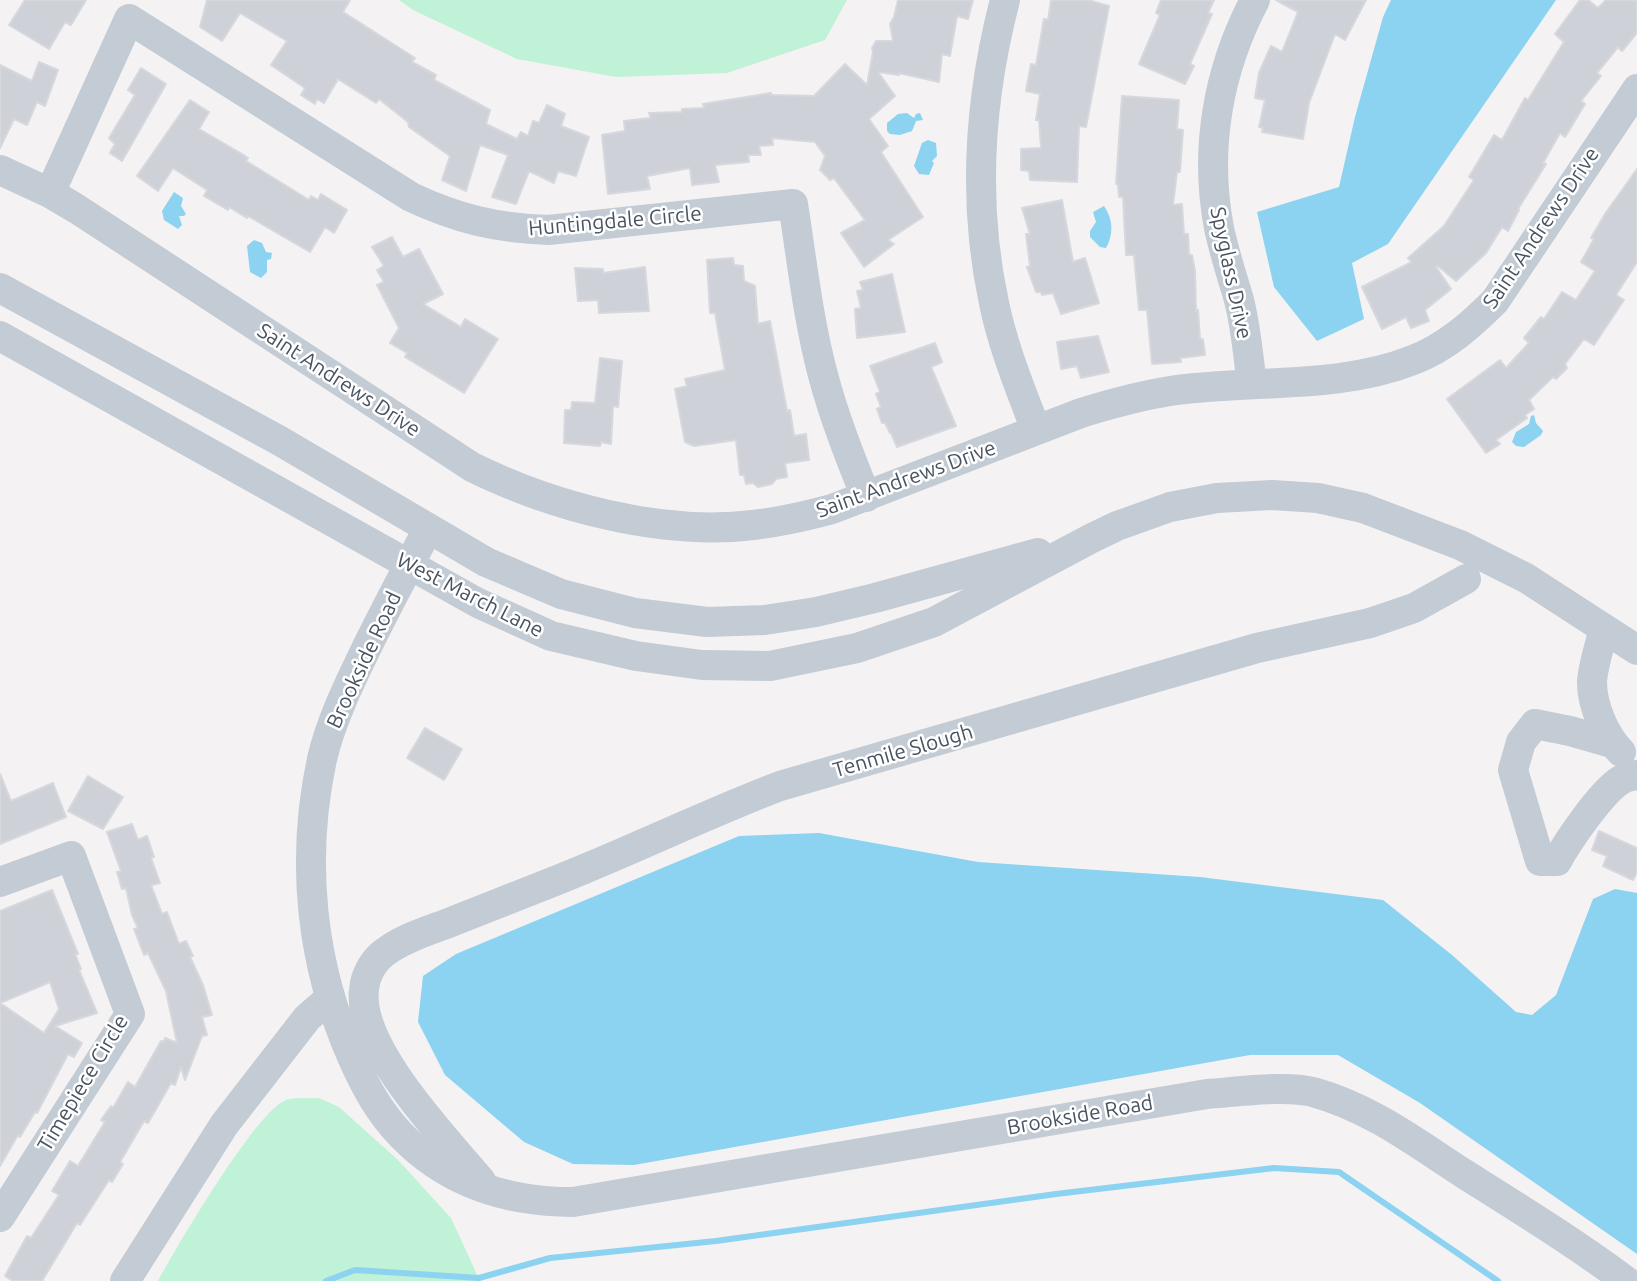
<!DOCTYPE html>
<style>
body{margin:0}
canvas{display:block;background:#f4f2f2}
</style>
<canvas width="1637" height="1281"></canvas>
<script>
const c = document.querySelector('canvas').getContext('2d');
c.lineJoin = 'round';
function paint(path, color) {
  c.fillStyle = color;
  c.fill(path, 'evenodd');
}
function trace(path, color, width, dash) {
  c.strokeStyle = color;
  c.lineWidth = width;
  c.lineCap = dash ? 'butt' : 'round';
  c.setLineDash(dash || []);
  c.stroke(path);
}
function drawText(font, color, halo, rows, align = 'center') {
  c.font = font + ' Ubuntu,sans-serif';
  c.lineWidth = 5;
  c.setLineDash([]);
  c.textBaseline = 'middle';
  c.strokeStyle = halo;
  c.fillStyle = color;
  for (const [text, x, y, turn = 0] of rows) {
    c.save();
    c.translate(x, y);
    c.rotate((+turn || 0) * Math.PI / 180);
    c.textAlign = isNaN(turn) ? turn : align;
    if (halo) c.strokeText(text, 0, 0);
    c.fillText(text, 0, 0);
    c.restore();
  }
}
paint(new Path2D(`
 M399,0H847L825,40L727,73L616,77L517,59L413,10Z
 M319,1098L339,1107L398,1160L451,1218L480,1281H158C176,1248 256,1111 286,1100C295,1097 310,1099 319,1098Z`), '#c0f2d8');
paint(new Path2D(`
 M1391,0H1556L1388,244L1352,263L1364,319L1317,341L1274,287L1257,212L1339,187L1355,117L1383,17Z
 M907,113L914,118L916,114L920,113L923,120L916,121L912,131L900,135L890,134L887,131V123L898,114Z
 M928,140L936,143L937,156L932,161L934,163L929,175L919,174L914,166L922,143Z
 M174,192L183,198L181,206L186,214L184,216H179L182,225L178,229L164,220L162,211Z
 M1104,206C1113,219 1114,234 1106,248L1100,247L1090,237V231L1096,222L1093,212Z
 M254,240L262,243L266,252L272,253L271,259L267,260V272L261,278L250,272L247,246Z
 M1534,415L1536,423L1543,431L1541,435L1524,447L1516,446L1512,442L1516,432L1529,424L1531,416Z
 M819,833L978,862L1200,877L1383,900L1452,955L1516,1012L1532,1015L1556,995L1593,899L1615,889L1637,893V1254L1420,1103L1338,1055H1250L634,1165L573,1164L524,1142L445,1075L418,1022L423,976L456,954L739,836Z`), '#8cd2f1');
trace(new Path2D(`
 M326,1281L355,1270L479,1278L550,1258L716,1241L1056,1194L1274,1168L1339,1172L1498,1281`), '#8cd2f1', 6);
const building = new Path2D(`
 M25,0H86L71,25L65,22L49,49L9,25Z
 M207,0H350L343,12L415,58L412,62L436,75L434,80L490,110L486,124L517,139L521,132L528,136L533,121L539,123L547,105L565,114L561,126L589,137L576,176L558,171L554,183L529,171L516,204L492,197L508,155L480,145L466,191L442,180L450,156L409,127L408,122L379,99L376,103L338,79L324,103L317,99L315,104L301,95L305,88L271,65L287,41L240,13L222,41L200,27Z
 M898,0H973L968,19L957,16L950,56L942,54L939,82L899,73V75L878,72L895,96L869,119L888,146L881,152L923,217L888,240L894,244L864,267L841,233L865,220L834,178L830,180L820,170L825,156L815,142L772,138L773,145L759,146L761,155H748L749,162L715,165L719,182L692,185L690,168L647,176L650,189L608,194L602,135L625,131L624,121L651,118L649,113L682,112V109L704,108L703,104L771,93V95L814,96L845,64L867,85L873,52L872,48L876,41H893L890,24L894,17Z
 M1051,0H1088L1109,6L1086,127L1079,126L1077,182L1030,180L1029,171L1021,170V149L1041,148L1039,120H1036L1040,94L1026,91L1031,64L1036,65L1044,19L1048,20Z
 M1161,0H1214L1208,13L1212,14L1190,64L1194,66L1185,84L1139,64L1160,15L1156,13Z
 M1276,0H1366L1345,40L1335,34L1309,103L1303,139L1262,132L1263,128L1259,127L1265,100L1255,98L1259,73L1271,46L1282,52L1298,12Z
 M1580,0H1588L1598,8L1606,0H1637V33L1622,51L1618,47L1597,73L1601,76L1581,101L1585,104L1565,137L1560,133L1543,163L1546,164L1518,209L1519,210L1508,231L1502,227L1486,253L1456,281L1438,266L1436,267L1451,289L1425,310L1429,321L1411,328L1406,317L1382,329L1362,287L1412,262L1408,258L1444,226L1474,180L1469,177L1494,135L1502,140L1525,98L1528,100L1564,42L1555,34Z
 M39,62L58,70L45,106L37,102L27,125L14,119L0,148V65L32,81Z
 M141,68L166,84L122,161L110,153L115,144L109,138L135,95L128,90Z
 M1122,96L1179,100L1177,129L1183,130L1180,172H1177L1173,205L1182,204L1184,234H1188L1189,255H1192L1195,271L1196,311L1198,310L1200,339H1203L1205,355L1180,358L1181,362L1152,364L1147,310H1139L1134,255H1126L1123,197H1119L1118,184H1116Z
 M190,100L209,112L199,129L242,154L248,158L246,161L309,200L311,196L318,200L321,194L347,210L334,233L325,227L310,252L248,216L247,218L229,207L228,210L204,196L207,190L173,168L158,191L137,176Z
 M1637,169V262L1616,295L1624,300L1594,345L1584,339L1565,364L1567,368L1556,379L1553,377L1529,400L1534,409L1525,415L1527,418L1496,440L1500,444L1486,453L1447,399L1500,360L1506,368L1529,343L1524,338L1541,317L1544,319L1562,292L1576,300L1595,271L1581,262L1594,239L1591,238L1605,214Z
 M1062,200L1073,262L1085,258L1099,303L1061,314L1053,293L1042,295L1041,292H1036L1027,267L1030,266L1026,234H1030L1022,208Z
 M392,237L403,257L419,249L443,294L423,304L461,327L465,319L498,339L464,393L405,357L407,353L390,343L399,328L377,285L384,282L377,270L384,266L372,247Z
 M733,258L734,265L743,266L744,281L755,286L758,324L770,321L787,411L790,410L794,436L806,434L809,460L785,463L787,477L776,479L772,484L758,487L753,483L746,484L744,475H740L736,440L694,446L685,442L675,389L687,386L685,379L725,370L715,313H710L707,260Z
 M645,267L649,311L599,313L598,300L578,301L575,268L603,269V273Z
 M892,274L905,332L857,338L855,309L861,308L857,291L863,290L860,282Z
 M1098,336L1109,372L1081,378L1077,366L1061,369L1057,342Z
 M935,343L942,362L931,367L956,426L897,447L891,433H890L885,423H882L877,409L881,407L876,394L880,392L870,366Z
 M600,358L622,361L618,407L613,406L611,444L601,442L600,446L564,443L565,410H571L572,402L595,403Z
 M425,728L462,749L444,780L407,758Z
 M0,774L11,801L53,783L66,817L0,844Z
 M88,776L123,797L103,829L68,811Z
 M132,824L138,840L147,836L154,857L151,858L160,883L151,885L162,914L167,912L179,944L186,941L193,956L190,957L203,985L212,1015L202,1017L207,1035L202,1036L185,1080L181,1067L175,1085L171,1083L148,1123L144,1121L120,1162L123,1164L112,1182L109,1180L80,1225L77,1223L42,1281H13L5,1276L27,1236L31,1238L59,1195L52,1191L70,1161L78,1166L105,1122L101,1120L111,1106L113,1108L128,1082L135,1087L161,1041L164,1042L165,1038L177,1043L166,991L148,953L144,955L134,929L138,928L132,915L126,888L122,889L117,872L121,871L107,832Z
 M1599,831L1637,848V872L1633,880L1603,866L1607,856L1592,850Z
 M52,890L78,954H75L81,969L79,970L97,1013L55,1026L82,1043L74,1057L68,1054L37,1113L35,1112L20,1137L18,1135L0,1166V911ZM50,982L59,1009L44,1033L0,1003Z`);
paint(building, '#ced1d7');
trace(building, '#d6d8de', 2);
trace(new Path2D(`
 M1005,0C979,100 972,201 994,303C1003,347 1020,388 1036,430
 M0,170L50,193L77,209L472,467C553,507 662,536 753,525C780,522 806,516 832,509L1081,413C1110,404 1139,396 1170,391C1249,379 1338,390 1413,360C1445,348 1471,325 1495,301L1637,89
 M50,193L129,19L411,197C458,219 496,228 548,230L793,204C802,261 808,319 823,375C834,417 850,457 866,497
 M0,288L280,441L486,562L561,594L635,613L707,622L765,620L816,612L875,598L1038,553
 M0,336L478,603L551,636L636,656L702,665L770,666L857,648L934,622L1092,538L1117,526L1170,507L1217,498L1272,495L1318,498L1363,508L1460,545L1526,578L1637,650
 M1252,384C1248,356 1246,327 1239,300C1232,276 1224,252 1219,228C1204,149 1218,70 1255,0
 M428,529C407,569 385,610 365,651C348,686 331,721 322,759C300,861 311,965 353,1059C366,1088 379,1112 401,1135C447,1183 508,1202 573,1202L1207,1094C1237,1092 1284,1085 1313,1092C1371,1108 1416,1143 1466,1175C1520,1209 1575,1243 1626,1281
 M1604,629C1600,645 1593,665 1592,682C1592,706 1605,736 1621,752
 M1612,743L1570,731L1535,724L1521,742L1513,770L1540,861H1557C1568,841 1602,791 1621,780C1625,777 1632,776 1637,775
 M0,882L71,856L130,1014L0,1217
 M481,1181C445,1138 357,1047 364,990C365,974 375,958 388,950C405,938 427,931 446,924C482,910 519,895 555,881C631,851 704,815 780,786L1257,648L1370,623L1414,608L1466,579
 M125,1281L224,1125L307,1018L330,998`), '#c3cbd4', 30);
drawText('21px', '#495361', '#fff', [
 ["Huntingdale Circle",615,221,-5],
 ["Saint Andrews Drive",1541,228,-56],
 ["Spyglass Drive",1231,273,78],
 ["Saint Andrews Drive",339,380,33],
 ["Saint Andrews Drive",906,479,-20],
 ["West March Lane",470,595,27],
 ["Brookside Road",364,660,-65],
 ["Tenmile Slough",903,751,-16],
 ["Timepiece Circle",83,1083,-59],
 ["Brookside Road",1080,1115,-10]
]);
</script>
